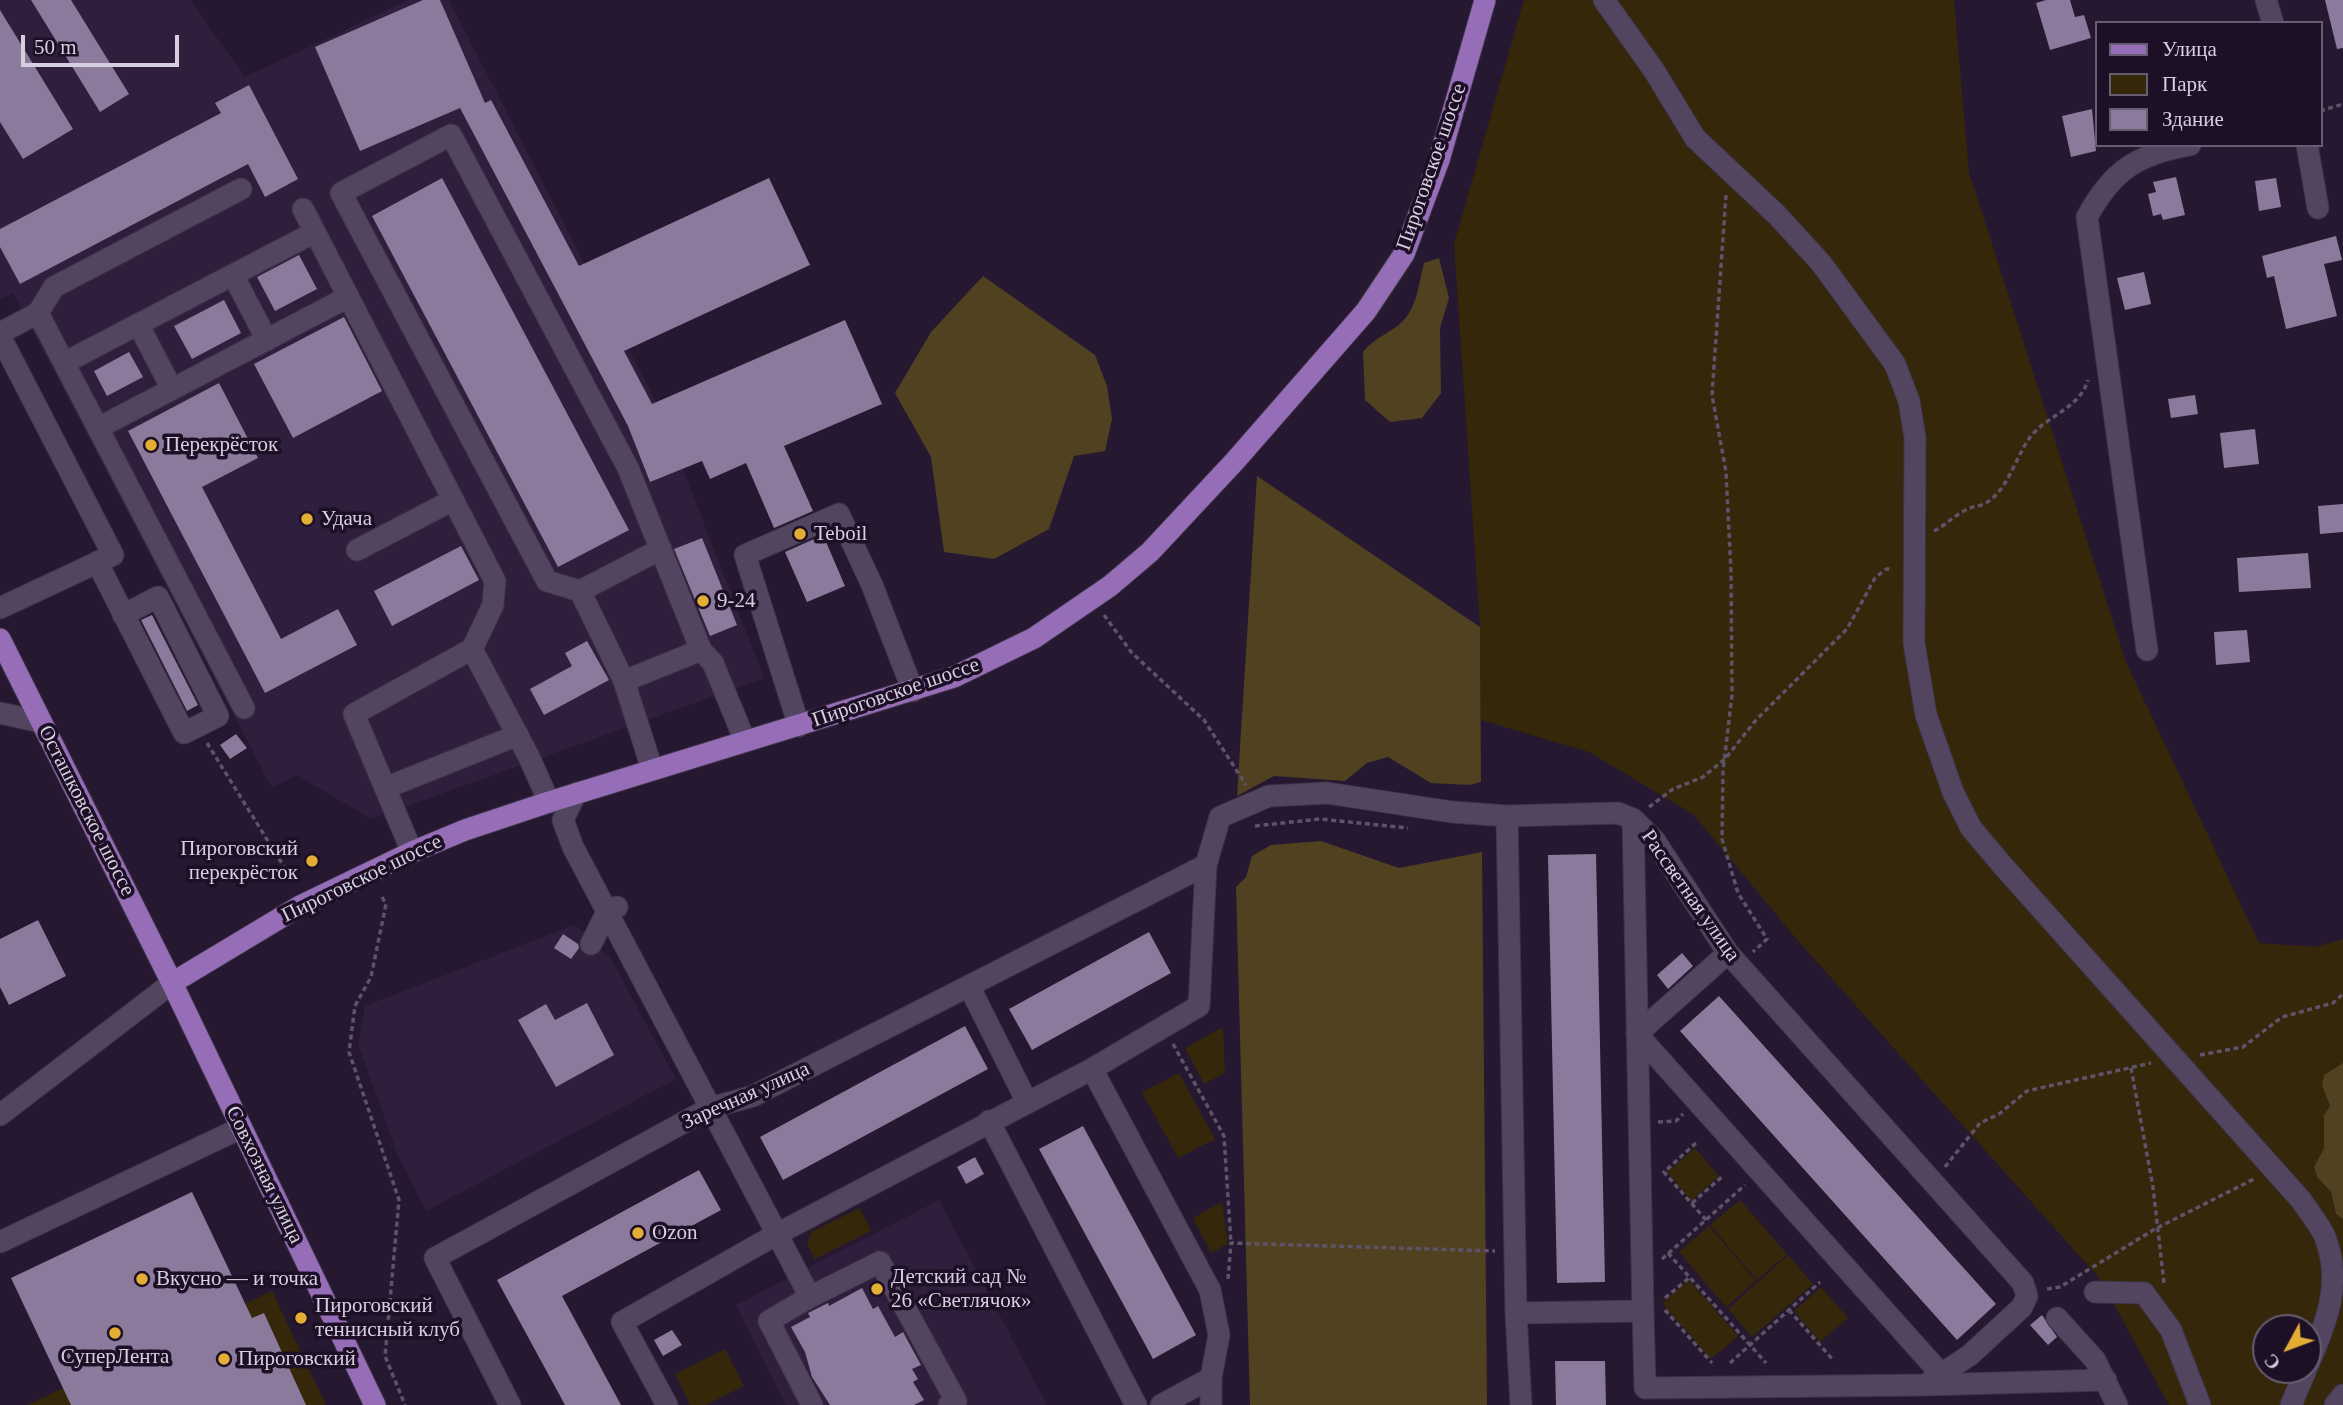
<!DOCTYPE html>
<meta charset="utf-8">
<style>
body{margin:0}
#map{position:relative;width:2343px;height:1405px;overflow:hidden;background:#251830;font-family:Georgia,serif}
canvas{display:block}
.legend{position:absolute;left:2095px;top:21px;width:228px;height:126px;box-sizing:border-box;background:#1c0f26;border:2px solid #675c70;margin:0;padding:9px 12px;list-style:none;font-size:21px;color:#d7cfdf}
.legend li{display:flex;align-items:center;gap:14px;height:35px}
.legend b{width:35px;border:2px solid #675c70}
.north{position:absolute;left:2252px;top:1314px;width:70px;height:70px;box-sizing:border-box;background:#1c0f26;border:2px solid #675c70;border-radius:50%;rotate:229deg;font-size:19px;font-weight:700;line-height:28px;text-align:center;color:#d7cfdf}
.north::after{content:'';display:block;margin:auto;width:24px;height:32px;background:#e3ae34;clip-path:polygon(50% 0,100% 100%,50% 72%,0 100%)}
.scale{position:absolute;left:21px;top:35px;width:158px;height:32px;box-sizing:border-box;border:4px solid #d7cfdf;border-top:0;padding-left:9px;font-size:21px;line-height:24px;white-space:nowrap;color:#d7cfdf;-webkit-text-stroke:5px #1c0f26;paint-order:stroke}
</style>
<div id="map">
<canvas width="2343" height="1405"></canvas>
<ul class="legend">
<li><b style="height:9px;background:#966db7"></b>Улица</li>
<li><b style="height:19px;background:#34270a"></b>Парк</li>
<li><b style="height:19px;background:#8b7a9b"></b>Здание</li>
</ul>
<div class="north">С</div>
<div class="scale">50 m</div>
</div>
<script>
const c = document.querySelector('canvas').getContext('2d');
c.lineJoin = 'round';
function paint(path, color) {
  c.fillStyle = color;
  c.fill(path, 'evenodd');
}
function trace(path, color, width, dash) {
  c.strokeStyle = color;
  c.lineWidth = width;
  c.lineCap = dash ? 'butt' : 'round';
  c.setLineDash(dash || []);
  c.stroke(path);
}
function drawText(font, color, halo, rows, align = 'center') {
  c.font = font + ' Georgia,serif';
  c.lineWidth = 7;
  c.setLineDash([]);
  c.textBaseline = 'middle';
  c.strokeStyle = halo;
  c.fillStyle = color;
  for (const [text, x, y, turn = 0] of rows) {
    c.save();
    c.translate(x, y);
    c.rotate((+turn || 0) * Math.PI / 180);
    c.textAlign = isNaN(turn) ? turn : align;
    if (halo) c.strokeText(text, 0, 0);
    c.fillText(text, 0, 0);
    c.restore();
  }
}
paint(new Path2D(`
 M0,0H190L245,77L408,0H449L660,410L764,678L371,819L297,775L272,788L13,293L0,299Z
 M574,925L590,935L587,942L609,955L676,1079L426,1211L398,1156L358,1044L365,1006Z
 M939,1200L1047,1405H786L736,1305Z`), '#2f1f3c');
paint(new Path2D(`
 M1524,0H1954L1969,172L2126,662L2259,943L2315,947L2343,939V1064L2325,1075L2322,1084L2330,1106L2324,1115V1148L2314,1167L2317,1177L2331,1192L2336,1214L2343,1219V1395L2335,1405H2169L2100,1279L1799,942L1693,814L1589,752L1481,720L1480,627L1454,244ZM2266,1328H2308V1370H2266Z
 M1223,1027L1225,1073L1204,1084L1185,1048Z
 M1179,1073L1215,1139L1178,1158L1142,1092Z
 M1695,1148L1719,1176L1691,1201L1667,1172Z
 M1740,1200L1787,1254L1757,1280L1710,1225Z
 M1222,1202L1228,1244L1211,1253L1193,1218Z
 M860,1208L871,1231L815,1259L807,1245L811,1232Z
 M1709,1226L1756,1281L1726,1307L1679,1252Z
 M1788,1255L1813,1284L1752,1337L1728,1309Z
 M1689,1280L1738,1336L1711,1359L1662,1303Z
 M1821,1287L1848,1318L1820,1342L1794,1311Z
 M272,1291L326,1405H27Z
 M725,1349L744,1386L706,1405H690L675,1374Z`), '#34270a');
paint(new Path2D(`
 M1439,258L1449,298L1440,328L1441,393L1422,418L1390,422L1365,400L1363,352C1376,336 1390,334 1403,321C1417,307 1419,282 1424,263Z
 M983,276L1095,355L1107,386L1112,419L1105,451L1074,456L1049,529L994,559L944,552L931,457L895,393L931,332Z
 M1257,476L1480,627L1481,782L1469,785L1431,783L1388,757L1367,763L1345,781L1274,776L1237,796Z
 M1321,841L1399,868L1482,852L1487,1405H1250L1236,887L1246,877L1252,856L1271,845Z
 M2343,1063V1219L2336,1214L2331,1192L2317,1177L2314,1167L2324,1148V1115L2330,1106L2322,1085L2324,1075Z`), '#504121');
paint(new Path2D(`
 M31,0H71L129,94L100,112Z
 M423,0H440L485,103L491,100L579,266L769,178L810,265L624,351L652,404L845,320L882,404L784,446L813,511L774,528L746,463L710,479L702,461L650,482L628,426L460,108L360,151L315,47Z
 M2046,0H2070L2075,17L2084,15L2091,38L2050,50L2036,3Z
 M2325,0H2343V48L2337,49Z
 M0,10L73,129L23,159L0,122Z
 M249,85L298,179L265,197L248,164L20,284L0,247V229L221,113L215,103Z
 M2092,109L2096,151L2071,157L2062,116Z
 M2176,177L2185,215L2163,220L2161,214L2153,216L2148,194L2156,192L2153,182Z
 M442,178L629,530L558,567L372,216Z
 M2276,178L2281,207L2259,211L2255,181Z
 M2336,236L2342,260L2324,264L2337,316L2286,329L2274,276L2267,278L2262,256Z
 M299,255L317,289L275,311L257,277Z
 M2144,272L2151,304L2125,310L2117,278Z
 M224,300L241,333L192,359L174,326Z
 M344,317L382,391L293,438L254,364Z
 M129,352L143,377L107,396L94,371Z
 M219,383L258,458L202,487L281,639L338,609L357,645L265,693L128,431Z
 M2195,395L2198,414L2171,418L2168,399Z
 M2255,429L2259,464L2224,468L2220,433Z
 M2343,504V532L2320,534L2318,506Z
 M823,535L845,586L807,602L785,552Z
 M702,538L737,625L710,636L674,549Z
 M461,546L479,580L392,626L374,591Z
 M2308,553L2311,588L2239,592L2237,558Z
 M152,615L198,705L187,711L141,620Z
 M2247,630L2250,662L2216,665L2214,632Z
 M587,641L609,680L544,715L530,689L572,666L565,653Z
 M236,734L247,748L230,759L220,745Z
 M1596,854L1605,1282L1557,1283L1548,855Z
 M38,920L66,976L9,1005L0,987V939Z
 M1149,932L1171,973L1032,1050L1009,1009Z
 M563,934L578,944L579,948L571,959L554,948Z
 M1682,953L1693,966L1668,989L1657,975Z
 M1719,996L1996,1304L1957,1340L1680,1031Z
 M587,1003L614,1055L556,1087L518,1020L546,1004L555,1020Z
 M965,1026L988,1069L783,1180L760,1137Z
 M1083,1126L1196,1335L1153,1359L1039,1149Z
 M975,1157L984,1174L966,1184L957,1167Z
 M699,1170L721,1210L562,1296L621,1405H565L497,1280Z
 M192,1192L252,1318L264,1313L306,1405H71L11,1278Z
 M862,1288L873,1309L878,1306L895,1337L903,1332L921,1365L912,1369L918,1379L913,1382L924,1400L914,1405H830L812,1377L805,1352L791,1327L810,1317L808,1313L828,1303L829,1306Z
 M2042,1315L2057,1337L2048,1345L2030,1325Z
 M672,1330L682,1345L663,1356L654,1340Z
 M1555,1361H1605L1606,1405H1556Z`), '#8b7a9b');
const minor = new Path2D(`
 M1604,0L1655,72L1695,138L1777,215L1821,263L1895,364L1909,401L1915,437L1914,643L1926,715L1953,792L1971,828L2003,866L2301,1200C2309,1212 2320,1225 2325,1237C2343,1283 2326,1323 2308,1365
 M2266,0L2273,23
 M2307,145L2318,208
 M303,209L495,581L493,605L472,649L354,714L412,852
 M233,275L267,340
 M38,313L54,287L241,189
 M138,324L172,389
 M0,333L38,313L64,363L315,232
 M0,336L113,555L0,608
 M64,363L244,708
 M98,428L348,297
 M357,550L453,500
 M97,562L184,733L218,716L158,597L123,615
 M580,591L661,549
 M472,649L529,757L549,802
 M2147,650L2087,217C2112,171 2137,154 2190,145
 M624,681L701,650
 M0,713L41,722
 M799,726L745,555L839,514L872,585L913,691
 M652,769L624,681L580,591L547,581L341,193L451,135L628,468L701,650L713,663L745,741
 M385,788L518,735
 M576,793L563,820L573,847L777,1234L1092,1069L1199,1006L1206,865L1220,817L1269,796L1327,793L1452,812L1507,816L1618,813L1633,819L1655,841L1728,953L2023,1283L2027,1296L2022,1307L1970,1355L1925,1385L1645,1388L1643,1311
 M1507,816L1516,1313L1643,1311L1633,819
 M591,944L607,912L617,907
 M1728,953L1637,1034L1941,1374
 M969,986L1027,1102
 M1092,1069L1210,1290L1219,1335L1211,1378L1161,1405
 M0,1115L172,983
 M989,1121L1136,1405
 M0,1242L241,1128
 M2095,1292L2144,1293L2171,1330L2200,1405
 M810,1297L769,1321L812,1405
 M1516,1313L1521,1405
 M2057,1318L2095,1360L2117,1405
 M1925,1385L2106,1380
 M510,1405L435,1258L710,1108L753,1096L1206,865
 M667,1405L622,1322L777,1234L810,1297L880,1262L956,1401L949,1405
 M1211,1405V1378
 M2291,1405L2306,1370
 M2335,1405L2343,1395`);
const major = new Path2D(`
 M0,639L172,983L375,1405
 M172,983L300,906L412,852L465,830L549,802L954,677L1034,638L1110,586L1150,552L1235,461L1366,311L1404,254L1439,160L1485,0`);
trace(minor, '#3e3447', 23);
trace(major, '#3e3447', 23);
trace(new Path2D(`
 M2320,111L2343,104
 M1726,195L1712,395L1726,472L1731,572L1732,695L1723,771L1722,839L1738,893L1767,939L1753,952
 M1934,531C1946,525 1957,513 1970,508C1975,506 1981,506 1986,503C2009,489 2015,457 2031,436C2048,415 2080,408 2088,380
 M1104,615L1132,653L1204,720L1246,785
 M207,743L291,878
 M1649,807L1673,789L1703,777L1725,759L1756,720L1847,629L1875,578L1886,569H1893
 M1255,826L1320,819L1408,828
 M382,897L386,904L371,977L355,1006L349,1052L399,1200L385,1356L405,1405
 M1173,1044L1224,1136L1231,1243
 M2200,1055L2243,1047L2282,1017L2333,1003L2343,994
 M2131,1068L2153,1187L2164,1283
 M1658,1122L1676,1121L1683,1114
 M1696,1143L1664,1172L1706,1220
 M1945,1167L1980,1123L1999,1114L2027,1091L2151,1063
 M1692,1203L1724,1175
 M1668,1253L1766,1363
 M1662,1259L1745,1185
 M1228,1279L1231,1243L1495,1251
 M2047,1289L2060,1287L2155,1229L2256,1178
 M1665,1298L1690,1277
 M1665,1310L1712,1363
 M1789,1310L1834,1361
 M1730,1363L1820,1282`), '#5e5368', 3.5, [5, 3.5]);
trace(minor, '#534560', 21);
trace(major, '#966db7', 21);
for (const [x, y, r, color] of [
 [151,445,7,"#e3ae34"],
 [307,519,7,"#e3ae34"],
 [800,534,7,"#e3ae34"],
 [703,601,7,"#e3ae34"],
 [312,861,7,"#e3ae34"],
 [638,1233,7,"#e3ae34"],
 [142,1279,7,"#e3ae34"],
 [877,1289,7,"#e3ae34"],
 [301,1318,7,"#e3ae34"],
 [115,1333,7,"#e3ae34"],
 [224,1359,7,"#e3ae34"]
]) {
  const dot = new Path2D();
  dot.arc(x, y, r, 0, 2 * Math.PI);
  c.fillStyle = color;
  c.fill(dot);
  trace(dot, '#1c0f26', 2.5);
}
drawText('21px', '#d7cfdf', '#1c0f26', [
 ["Пироговское шоссе",1432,167,-71],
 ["Пироговское шоссе",896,693,-19],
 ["Осташковское шоссе",86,811,63],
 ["Пироговское шоссе",362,879,-26],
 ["Рассветная улица",1690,896,55],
 ["Заречная улица",746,1096,-24],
 ["Совхозная улица",264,1175,64]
]);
drawText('21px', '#d7cfdf', '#1c0f26', [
 ["Перекрёсток",165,445],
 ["Удача",321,519],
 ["Teboil",814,534],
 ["9-24",717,601],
 ["Пироговский",298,849,"right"],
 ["перекрёсток",298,873,"right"],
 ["Ozon",652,1233],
 ["Детский сад №",891,1277],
 ["26 «Светлячок»",891,1301],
 ["Вкусно — и точка",156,1279],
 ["Пироговский",315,1306],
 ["теннисный клуб",315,1330],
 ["СуперЛента",115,1357,"center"],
 ["Пироговский",238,1359]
], 'left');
</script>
